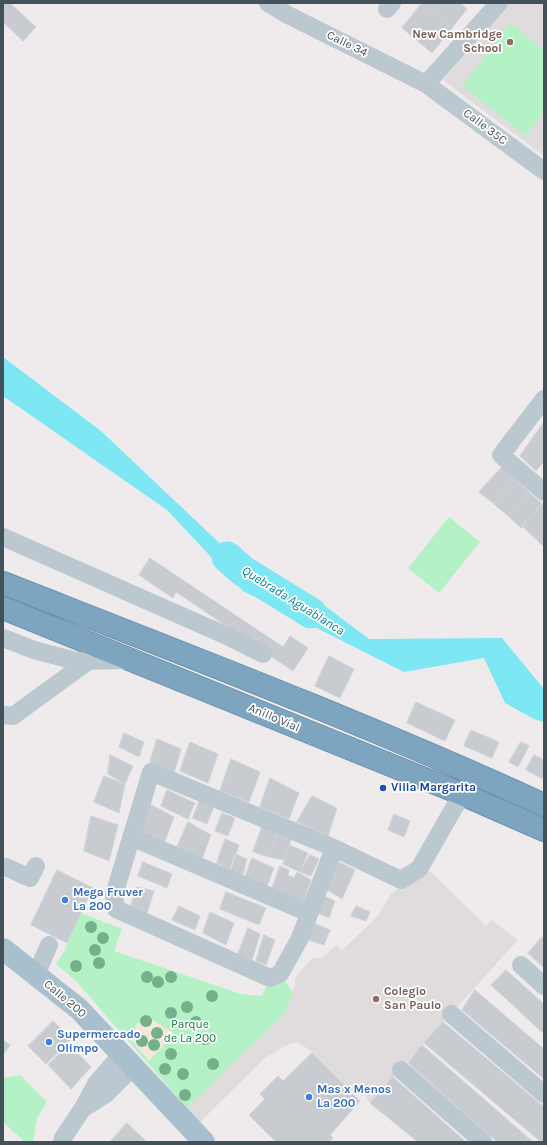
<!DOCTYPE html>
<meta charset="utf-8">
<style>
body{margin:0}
#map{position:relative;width:547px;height:1145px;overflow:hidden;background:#efebec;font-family:Karla,sans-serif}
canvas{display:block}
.frame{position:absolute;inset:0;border:4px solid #43525a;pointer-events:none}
</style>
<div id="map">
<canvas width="547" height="1145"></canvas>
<div class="frame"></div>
</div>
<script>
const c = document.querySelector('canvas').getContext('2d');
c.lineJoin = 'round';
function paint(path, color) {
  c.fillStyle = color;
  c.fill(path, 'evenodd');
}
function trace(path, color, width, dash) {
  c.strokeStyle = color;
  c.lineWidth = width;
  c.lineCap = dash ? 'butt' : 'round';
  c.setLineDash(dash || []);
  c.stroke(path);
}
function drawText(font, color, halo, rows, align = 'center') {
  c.font = font + ' Karla,sans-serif';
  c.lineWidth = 3.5;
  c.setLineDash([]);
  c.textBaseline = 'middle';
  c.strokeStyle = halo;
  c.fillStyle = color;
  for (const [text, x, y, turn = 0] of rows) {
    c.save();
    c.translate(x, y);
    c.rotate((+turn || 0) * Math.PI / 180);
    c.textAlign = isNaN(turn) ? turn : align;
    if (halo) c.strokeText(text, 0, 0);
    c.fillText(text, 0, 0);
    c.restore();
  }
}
paint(new Path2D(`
 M510,3H544V156L443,80Z
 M430,871L486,926L491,920L518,940L370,1103L359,1087L352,1092L307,1048L296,1042L285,1046L265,1058L192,1130L179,1116L285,1013L293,992L296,976L311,959L323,957L337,945L342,950L377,917L391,894L409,880Z`), '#e0dcde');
paint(new Path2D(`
 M510,23L544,50V112L526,136L462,86Z
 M449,517L480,542L439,593L408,568Z
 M81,913L122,929L114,951L241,994L262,996L270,978L280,974L293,992L285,1013L187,1108L75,980L56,964L64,952Z
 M20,1075L47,1102L37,1118L33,1142H25L3,1122V1078Z`), '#b4f2c6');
paint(new Path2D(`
 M146,1016L172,1032L173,1036L149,1061L130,1039L136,1033L135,1026Z`), '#f3e8da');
paint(new Path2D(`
 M3,357L101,431L268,589L321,603L369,639L502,638L544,689V722L534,719L505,703L484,658L404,672L243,591L167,510L3,396Z`), '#7de7f3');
trace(new Path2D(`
 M227,557L243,571L311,613`), '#7de7f3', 31);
const building = new Path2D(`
 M3,3H10L36,27L23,41L3,22Z
 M422,3H460L467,9L452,28Z
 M422,3L452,28L432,53L402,28Z
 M544,422V440L542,443L544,446V461L536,471L520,456Z
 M502,467L515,479L494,504L479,492Z
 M515,479L529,492L508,516L494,504Z
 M529,492L542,504L521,528L508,516Z
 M544,503V530L536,539L522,526Z
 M544,530V547L536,539Z
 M150,558L283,647L290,636L308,648L293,671L176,592L173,598L139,575Z
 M329,656L354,669L340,698L315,686Z
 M416,702L455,720L445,741L407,723Z
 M471,730L499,742L492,758L464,746Z
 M124,733L144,742L139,757L119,747Z
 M157,739L181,749L174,773L150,762Z
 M190,742L218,754L208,783L180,771Z
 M521,742L529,746L518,767L509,762Z
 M110,755L133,766L125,784L108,774Z
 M534,755L544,760L543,779L526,770Z
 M231,759L260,772L249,802L220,791Z
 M104,776L125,784L119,813L94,802Z
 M270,778L299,793L289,819L260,807Z
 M167,790L195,803L188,819L161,806Z
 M312,796L337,808L328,836L297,822Z
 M200,799L214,806L207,824L193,818Z
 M146,802L174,817L164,844L137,832Z
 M222,813L235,818L228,836L215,831Z
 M394,814L410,821L404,837L388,830Z
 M91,816L118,825L109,861L84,851Z
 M188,822L211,835L202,859L177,847Z
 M262,827L278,834L269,857L253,852Z
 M278,834L291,840L284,860L269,857Z
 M225,839L239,845L231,870L217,863Z
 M289,845L308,853L300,872L283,864Z
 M235,854L247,859L242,878L229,873Z
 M310,855L319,859L311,876L300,872Z
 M252,858L274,868L267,886L245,877Z
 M143,862L172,874L167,888L138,876Z
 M339,862L355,870L342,899L326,889Z
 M280,866L289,870L288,875L294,878L297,872L311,880L303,904L271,891Z
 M57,870L93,888L67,943L31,925Z
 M137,887L154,891L147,913L131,906Z
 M226,892L266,908L259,925L220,909Z
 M324,896L335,901L329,918L317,913Z
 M179,906L200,916L195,930L172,920Z
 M356,906L370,912L366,921L351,916Z
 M210,912L234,923L226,945L203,933Z
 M314,923L330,930L324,945L306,939Z
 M248,928L260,934L252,960L238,954Z
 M264,935L275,940L266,965L256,961Z
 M542,937L544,939V968L528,953Z
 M506,970L544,1004V1034L491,985Z
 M475,990L544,1049V1079L462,1010Z
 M53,1021L71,1039L46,1064L28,1046Z
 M443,1022L544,1107V1142H541L424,1043Z
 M3,1040L10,1045L3,1055Z
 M69,1044L91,1067L71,1089L48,1065Z
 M422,1045L533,1142H497L408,1063Z
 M312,1053L360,1101L330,1135L333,1138L329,1142H276L249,1115L265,1099L260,1094L278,1076L283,1081Z
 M393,1077L466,1142H418L370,1103Z
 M127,1123L147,1142H110Z`);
paint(building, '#c8ccd1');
trace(building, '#cfd3d8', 1);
const highway = new Path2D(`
 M3,583C184,654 367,724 544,805
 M3,608L462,794L544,830`);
trace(highway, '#6a90ab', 24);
trace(new Path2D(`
 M268,3L288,15L426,84L544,171
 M387,9L392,3
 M426,84L499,3
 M544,399L501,455L544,492
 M3,537L227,636L263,654
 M3,638L34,650L76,661L130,660
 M3,715L13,716L87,662
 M131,837L309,913
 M334,848L300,938L280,974L270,978L116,909L114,895L151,772L334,848L401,880L419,869L462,794
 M6,867L30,878L36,866
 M521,965L544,986
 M33,973L39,968L49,945
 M451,1014L544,1094
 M401,1070L483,1142
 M84,1108L106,1094L133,1067
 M62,1142L63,1138L83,1108L96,1084L121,1055`), '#bbc8d0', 18);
trace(new Path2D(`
 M3,949L79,1009L204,1142`), '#a8bfce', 22);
trace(highway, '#7ea5c0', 22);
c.fillStyle = '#74b18b';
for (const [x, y] of [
 [91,927],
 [103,938],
 [95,950],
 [99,963],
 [76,966],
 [147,977],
 [171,977],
 [158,982],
 [212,996],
 [187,1007],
 [171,1013],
 [146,1021],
 [196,1022],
 [157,1033],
 [205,1039],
 [142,1041],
 [154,1045],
 [171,1054],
 [213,1064],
 [165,1069],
 [183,1074],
 [185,1095]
]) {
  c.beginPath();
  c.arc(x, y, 6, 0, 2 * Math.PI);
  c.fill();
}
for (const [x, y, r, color] of [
 [510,42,4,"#8d6e63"],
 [383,788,4,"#1a4fb4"],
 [65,900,4,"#3f7fe0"],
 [376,999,4,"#8d6e63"],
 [49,1042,4,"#3f7fe0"],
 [309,1097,4,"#3f7fe0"]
]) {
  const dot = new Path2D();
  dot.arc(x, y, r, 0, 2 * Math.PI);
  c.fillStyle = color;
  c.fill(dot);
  trace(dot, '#fff', 1.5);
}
drawText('bold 12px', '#785e54', '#fff', [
 ["New Cambridge",502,35],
 ["School",502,49],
 ["Colegio",384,992,"left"],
 ["San Paulo",384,1006,"left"]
], 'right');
drawText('12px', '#43525a', '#fff', [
 ["Calle 34",347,44,26],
 ["Calle 35C",485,127,37],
 ["Anillo Víal",274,718,23],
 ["Calle 200",65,999,40]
]);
drawText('bold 12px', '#164399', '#fff', [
 ["Villa Margarita",391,788]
], 'left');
drawText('bold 12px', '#366cbe', '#fff', [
 ["Mega Fruver",73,893],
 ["La 200",73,907],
 ["Supermercado",57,1035],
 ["Olimpo",57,1049],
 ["Mas x Menos",317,1090],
 ["La 200",317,1104]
], 'left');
drawText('12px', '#0f813c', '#fff', [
 ["Parque",190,1025],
 ["de La 200",190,1039]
]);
drawText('italic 13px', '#038190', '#fff', [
 ["Quebrada Aguablanca",293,601,32]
]);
</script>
